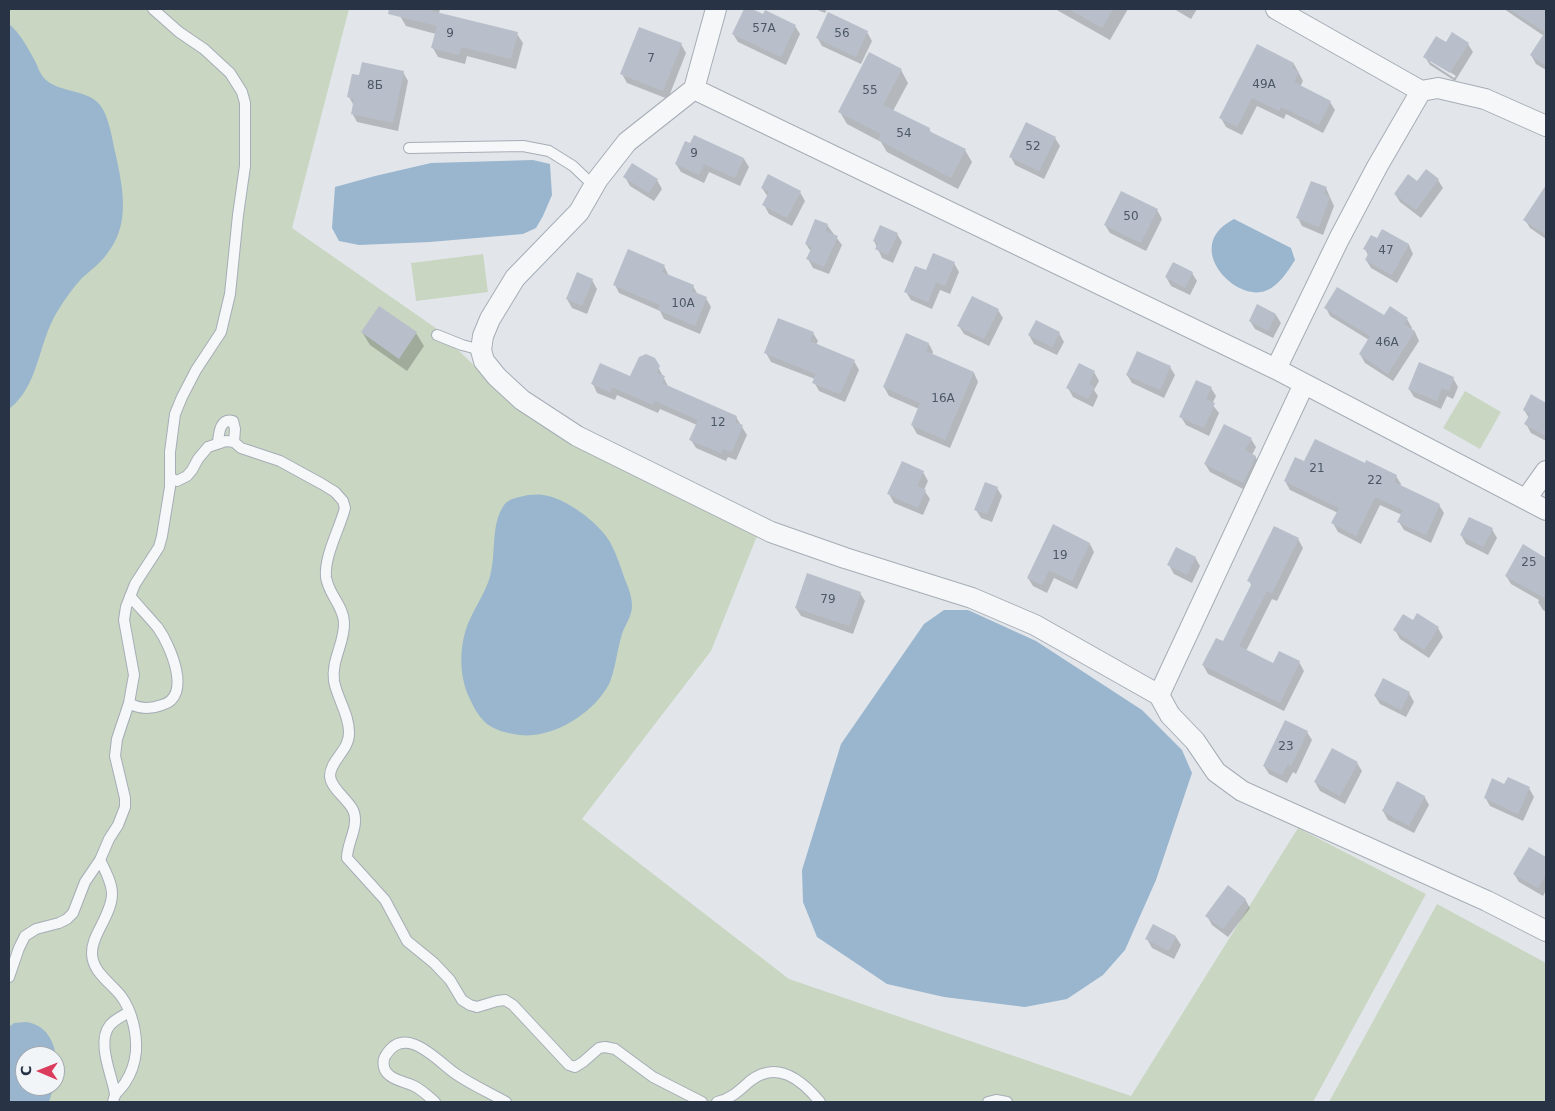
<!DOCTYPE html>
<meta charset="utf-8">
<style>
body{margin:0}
#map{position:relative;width:1555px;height:1111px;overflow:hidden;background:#e2e6eb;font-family:"DejaVu Sans",sans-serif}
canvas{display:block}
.frame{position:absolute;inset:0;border:10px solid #283445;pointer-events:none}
.north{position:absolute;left:15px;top:1046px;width:50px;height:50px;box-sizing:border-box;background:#f2f5f8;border:1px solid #a1a8b0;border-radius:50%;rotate:271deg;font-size:14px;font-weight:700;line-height:20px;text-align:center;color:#283445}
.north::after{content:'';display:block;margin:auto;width:18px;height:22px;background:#db3c5c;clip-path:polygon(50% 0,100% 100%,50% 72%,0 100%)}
</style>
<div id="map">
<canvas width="1555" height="1111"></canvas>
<div class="frame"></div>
<div class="north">С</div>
</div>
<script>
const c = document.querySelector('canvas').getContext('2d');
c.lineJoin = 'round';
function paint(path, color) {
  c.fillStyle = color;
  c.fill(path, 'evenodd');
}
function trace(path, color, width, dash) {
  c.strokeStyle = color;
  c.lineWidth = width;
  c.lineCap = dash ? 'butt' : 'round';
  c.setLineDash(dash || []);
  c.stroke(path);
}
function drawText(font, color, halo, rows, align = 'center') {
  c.font = font + ' "DejaVu Sans",sans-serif';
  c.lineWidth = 4;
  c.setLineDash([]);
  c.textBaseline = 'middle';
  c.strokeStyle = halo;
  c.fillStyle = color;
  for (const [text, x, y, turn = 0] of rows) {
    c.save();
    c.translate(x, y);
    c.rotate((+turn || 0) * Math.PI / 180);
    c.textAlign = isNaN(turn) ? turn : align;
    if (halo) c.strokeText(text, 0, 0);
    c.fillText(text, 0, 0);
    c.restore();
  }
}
paint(new Path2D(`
 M9,9H349L292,228L440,331L435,338L454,346L518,408L562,437L757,536L711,651L582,819L789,979L1131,1096L1298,828L1426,894L1313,1102H9ZM25,1056H55V1086H25Z
 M483,254L488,292L416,301L411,263Z
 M1465,391L1501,412L1480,449L1443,428Z
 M1437,904L1546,963V1102H1329Z`), '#c8d6c2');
paint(new Path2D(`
 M9,24C20,33 28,48 35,61C38,67 40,75 46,80C61,93 87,89 100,105C110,118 112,140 116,156C123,188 130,223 109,251C102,262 91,270 82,278C73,288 64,300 57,312C38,343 39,386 9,409Z
 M533,160L550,164L552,195L543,216L536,228L523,234L430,242L359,245L339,241L332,228L335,187L375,176L431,163Z
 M1234,219L1291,248L1295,260C1288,271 1278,287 1265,291C1235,302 1181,246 1234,219Z
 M528,495C533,495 538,494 543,495C566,498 598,522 610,542C616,553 620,565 624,577C628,587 632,595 632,606C632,616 625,625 622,634C617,650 616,666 610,682C596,712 553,739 520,735C491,731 481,724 469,697C458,673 459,641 471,617C478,602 488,588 491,572C496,550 491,524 504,505C509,498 520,497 528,495Z
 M944,610H968L1036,641L1142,710L1182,750L1192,773L1156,880L1125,950L1103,975L1067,999L1025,1007L944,997L887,984L817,937L803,902L802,870L841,744L924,624Z
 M26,1022C55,1026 60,1059 55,1083V1056H25V1086H54L49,1102H9V1027L14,1023Z`), '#9ab6ce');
paint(new Path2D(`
 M402,9H440L439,14L517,34L523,43L516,69L467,56L465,64L438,57L433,48L436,34L406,26L400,16Z
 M745,9H750L764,15L795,26L800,34L786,65L738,42L733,34Z
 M815,9H827L825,13Z
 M1055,9H1128L1110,40Z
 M1174,9H1197L1191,19Z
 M1504,9H1546V70L1536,64L1531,55L1544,36Z
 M867,32L872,41L861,64L822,46L817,37Z
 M681,44L686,53L668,99L627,83L622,74Z
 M1468,44L1473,52L1455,81L1430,65L1425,57ZM1430,59L1456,76L1454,78L1430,62Z
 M1294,64L1303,81L1300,87L1330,102L1335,110L1323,133L1286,114L1284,119L1257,106L1242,135L1226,127L1221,118Z
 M901,70L908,83L893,111L929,129L932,134L965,150L972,162L958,189L887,152L881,142L847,124L840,112Z
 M403,72L408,81L398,131L357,122L352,113L354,106L349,97L360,77Z
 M1055,138L1060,146L1044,179L1015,165L1011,157Z
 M744,159L749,167L740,186L709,172L704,183L681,172L676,164Z
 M625,177L657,180L662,189L654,201L630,186Z
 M1438,180L1443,188L1421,218L1400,202L1395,194L1417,183Z
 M1546,187V239L1530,228L1525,220Z
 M762,188L800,192L805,201L792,226L769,214L764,205L768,197Z
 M1326,188L1334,206L1323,235L1302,226L1298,218Z
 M1157,210L1162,219L1146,251L1110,233L1105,225Z
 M827,225L842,245L829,274L813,268L808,259L811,252L806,244Z
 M1382,230L1409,245L1413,254L1397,283L1371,268L1366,260L1368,255L1365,249L1377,240Z
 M897,234L902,242L893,263L882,258L874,241Z
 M954,263L959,272L950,294L940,290L932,309L911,300L906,292L926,272Z
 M664,266L669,276L693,286L698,295L706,298L711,307L700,334L664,319L660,311L619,293L615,285Z
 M1192,273L1197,281L1190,295L1171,286L1166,277Z
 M592,280L597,289L587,314L572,308L567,299Z
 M379,308L416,333L424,346L407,371L370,345L362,332Z
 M1326,308L1407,319L1412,328L1411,330L1415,332L1419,341L1393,381L1365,363L1360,354L1369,340L1330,316Z
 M998,310L1003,318L989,346L964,334L959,326Z
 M1276,315L1281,323L1273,338L1255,329L1250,321Z
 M813,333L818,341L816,345L854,361L859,370L845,402L819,391L814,382L815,379L771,362L766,353Z
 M1059,333L1064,342L1057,355L1034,344L1029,335Z
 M929,344L933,352L932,355L974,373L978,382L950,448L917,434L912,425L919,409L889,396L884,387Z
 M654,359L669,388L736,417L747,435L736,460L728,457L726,461L696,448L691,440L697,425L660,409L658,413L617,395L615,400L597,393L593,384L631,378Z
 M1170,367L1175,375L1164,398L1132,383L1127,375Z
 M1094,372L1099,381L1094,390L1098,396L1093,407L1073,397L1068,388Z
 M1453,378L1458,387L1453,399L1447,396L1441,409L1414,397L1409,389Z
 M1211,388L1216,396L1212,404L1219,413L1209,436L1186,425L1181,417Z
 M1532,396L1546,404V441L1531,433L1526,424L1529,418L1524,410Z
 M1251,439L1256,447L1252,455L1255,456L1260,465L1247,491L1210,472L1205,464Z
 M1305,463L1365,464L1396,476L1401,484L1400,487L1439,505L1444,513L1431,543L1404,530L1399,522L1402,515L1380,505L1361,544L1338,532L1333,523L1338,513L1290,490L1285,481Z
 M923,472L928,481L924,490L930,499L923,515L894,503L889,494Z
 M997,488L1002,496L992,522L981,518L976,510Z
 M1492,529L1497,538L1488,555L1466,544L1461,535Z
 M1298,539L1303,548L1277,601L1272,599L1246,651L1274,664L1299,662L1304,671L1284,711L1208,674L1203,665L1223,643L1252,586L1249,581Z
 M1090,544L1094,552L1077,589L1054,578L1047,593L1033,586L1028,578Z
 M1523,546L1546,559V612L1543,610L1538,602L1539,600L1511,584L1506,576Z
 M1195,557L1200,566L1192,583L1174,574L1169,565Z
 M860,593L865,601L853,634L801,616L796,608Z
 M1413,622L1438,628L1443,637L1429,658L1400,639L1395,630Z
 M1409,693L1414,702L1406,717L1380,704L1375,696Z
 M1307,732L1312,740L1296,774L1293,772L1287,783L1269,774L1264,766Z
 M1357,763L1362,771L1345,804L1320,791L1315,782Z
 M1505,786L1529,788L1534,797L1523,821L1490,806L1485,797Z
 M1424,796L1429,805L1414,833L1388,820L1383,811Z
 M1529,849L1546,859V890L1543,896L1519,882L1514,874Z
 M1245,899L1250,908L1228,937L1212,925L1207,916Z
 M1154,926L1176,937L1181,945L1174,959L1152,948L1147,939Z`), '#0003');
paint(new Path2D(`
 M389,9H432V11L518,32L511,59L461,47L459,55L431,48L437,26L388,14Z
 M744,9H752L763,14L765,10L796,25L781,57L732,34Z
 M1069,9H1113L1102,28Z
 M1509,9H1546V66L1530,55L1545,32Z
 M828,12L868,31L856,57L816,38Z
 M639,27L682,43L663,91L620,74Z
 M1452,32L1469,43L1450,73L1423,57L1436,36L1446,42Z
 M1257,44L1294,63L1292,68L1299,72L1294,82L1331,101L1319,125L1281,107L1279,111L1252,98L1237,127L1219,118Z
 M869,52L902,69L883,105L930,128L929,131L966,149L951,178L878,140L881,134L838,112Z
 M362,62L404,71L393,123L351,114L354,99L347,97L352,74L359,75Z
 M1026,122L1056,137L1039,171L1009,157Z
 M694,135L744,158L735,178L704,164L699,175L675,164L685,141L690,143Z
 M632,163L658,179L649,193L623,177Z
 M1426,169L1439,179L1416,210L1394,194L1408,174L1417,181Z
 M768,174L801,191L787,218L762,205L769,192L761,188Z
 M1311,181L1327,187L1324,194L1330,197L1319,227L1296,218Z
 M1546,185V235L1523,220Z
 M1121,191L1158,209L1141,243L1104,225Z
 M815,219L828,224L825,231L838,236L824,267L806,259L812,247L805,244Z
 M880,225L898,233L888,255L875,249L878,243L873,241Z
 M1382,229L1409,244L1392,275L1365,260L1369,252L1363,249L1371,235L1377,238Z
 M628,249L665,265L662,272L694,285L692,291L707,297L695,326L658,310L660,305L613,285Z
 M933,253L955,262L945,286L936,282L928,302L904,292L915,266L926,270Z
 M1173,262L1193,272L1185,288L1165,277Z
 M577,272L593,279L582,306L566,299Z
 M1337,287L1384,315L1390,306L1408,318L1404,324L1415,331L1388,374L1359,354L1370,336L1324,308Z
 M972,296L999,309L984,339L957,326Z
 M1257,304L1276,314L1268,331L1249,321Z
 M379,306L417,332L399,359L361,332Z
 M778,318L814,332L810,341L855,360L840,394L812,383L816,374L764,353Z
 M1036,320L1060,332L1052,347L1028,335Z
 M906,333L929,343L926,351L974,372L945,440L911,425L920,403L883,387Z
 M1137,351L1171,366L1160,390L1126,375Z
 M646,354L655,358L660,366L657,373L665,376L662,383L737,416L735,422L743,425L732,452L723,449L721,453L689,440L698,420L655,401L653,405L612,387L610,392L591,384L600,363L630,376L639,357Z
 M1419,362L1454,377L1449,391L1442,388L1437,401L1408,389Z
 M1079,363L1095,371L1089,384L1094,387L1088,399L1066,388Z
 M1196,380L1212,387L1206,399L1215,403L1204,428L1179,417Z
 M1531,394L1546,403V436L1524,424L1530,414L1523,410Z
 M1224,424L1252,438L1245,450L1256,456L1243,483L1204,464Z
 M1315,439L1365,463L1366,460L1397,475L1394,482L1440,504L1426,535L1397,522L1403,510L1375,497L1356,536L1331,523L1339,508L1284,481L1295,457L1304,461Z
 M902,461L924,471L917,486L926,490L918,508L887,494Z
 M985,482L998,487L987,514L974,510Z
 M1469,517L1493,528L1483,547L1460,535Z
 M1053,524L1090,543L1072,581L1049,570L1042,585L1027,578Z
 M1274,526L1299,538L1272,593L1267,591L1239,646L1273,663L1279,651L1300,661L1280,703L1202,665L1216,638L1223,641L1252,583L1247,581Z
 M1523,544L1546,558V599L1505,576Z
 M1176,547L1196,557L1187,575L1167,565Z
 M807,573L861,592L849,626L795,608Z
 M1417,613L1439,627L1424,650L1393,630L1403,614L1413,620Z
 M1383,678L1410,692L1401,710L1374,696Z
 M1285,720L1308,731L1291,766L1288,764L1282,775L1263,766Z
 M1332,748L1358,762L1340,796L1314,782Z
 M1508,777L1530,787L1518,814L1484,798L1492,778L1504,784Z
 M1397,781L1425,796L1409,826L1382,811Z
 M1529,847L1546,857V874L1538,888L1513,874Z
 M1228,885L1246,899L1223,929L1205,916Z
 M1153,924L1176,936L1169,951L1145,939Z`), '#b8bfca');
const lane = new Path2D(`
 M409,148L523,146L549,151L573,166L594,186
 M437,335L462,345L481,350
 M218,442C219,433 220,418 233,421L235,429L234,442
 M170,477L177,481L187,476L192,470L198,459L208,447L226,441L234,442L241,448L280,461L322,484L335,492L343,501L345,508C340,528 324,556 326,577C328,594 343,605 344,622C345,643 331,660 334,681C337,698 349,714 349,732C350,750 330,760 330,776C331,789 347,798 353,810C360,826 347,842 347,858L385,900L407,941L434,963L450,980L462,1000L470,1005L477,1007L497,1001L505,1000L513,1005L569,1065L575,1067L583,1062L599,1048L605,1047L615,1049L653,1077L702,1102
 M129,703C139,709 151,709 162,705C193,697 170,645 158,628C149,617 139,607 130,596
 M100,860C116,891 116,897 100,928C96,936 92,943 92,953C92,972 110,982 121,996C132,1011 137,1033 136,1051C135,1062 131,1074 125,1083C119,1092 115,1091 113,1102
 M9,977L19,948L25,936L36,929L59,923L67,919L73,913L85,882L100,860L109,839L118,825L125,807V798L115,756L117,739L129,703L134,675L124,620L126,607L135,584L159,547L162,536L170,487V452L175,414L182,397L196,370L221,332L230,294L238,215L245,166V103L242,92L230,73L204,49L179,32L153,9
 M115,1094C112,1075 96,1042 110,1025C115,1019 123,1016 129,1012
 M435,1102C428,1096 422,1090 414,1086C404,1081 394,1081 387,1073C383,1068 382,1060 386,1055C406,1023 438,1062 456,1074C472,1085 490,1093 506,1102
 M717,1102C731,1099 740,1090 750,1081C777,1060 801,1079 820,1102
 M988,1102L996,1100L1007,1102`);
const street = new Path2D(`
 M716,9L694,89L627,142L598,179L579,212L515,278L490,319L483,336L481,350L484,361L497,377L522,400L577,436L771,532L845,558L972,598L1035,625L1159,695L1170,715L1195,741L1216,772L1242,791L1487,901L1546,931
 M694,89L1276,369L1546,510
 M1421,91L1438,88L1485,99L1546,126
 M1276,369L1339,239L1377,167L1421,91L1276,9
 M1526,499L1546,471
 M1159,695L1304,384`);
trace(lane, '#a6adb6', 12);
trace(street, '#a6adb6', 22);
trace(lane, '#f5f7f9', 10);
trace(street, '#f5f7f9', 20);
drawText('12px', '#4c5766', null, [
 ["57А",764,29],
 ["9",450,34],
 ["56",842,34],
 ["7",651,59],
 ["49А",1264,85],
 ["8Б",375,86],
 ["55",870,91],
 ["54",904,134],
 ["52",1033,147],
 ["9",694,154],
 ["50",1131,217],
 ["47",1386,251],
 ["10А",683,304],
 ["46А",1387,343],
 ["16А",943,399],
 ["12",718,423],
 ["21",1317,469],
 ["22",1375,481],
 ["19",1060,556],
 ["25",1529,563],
 ["79",828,600],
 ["23",1286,747]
]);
</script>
